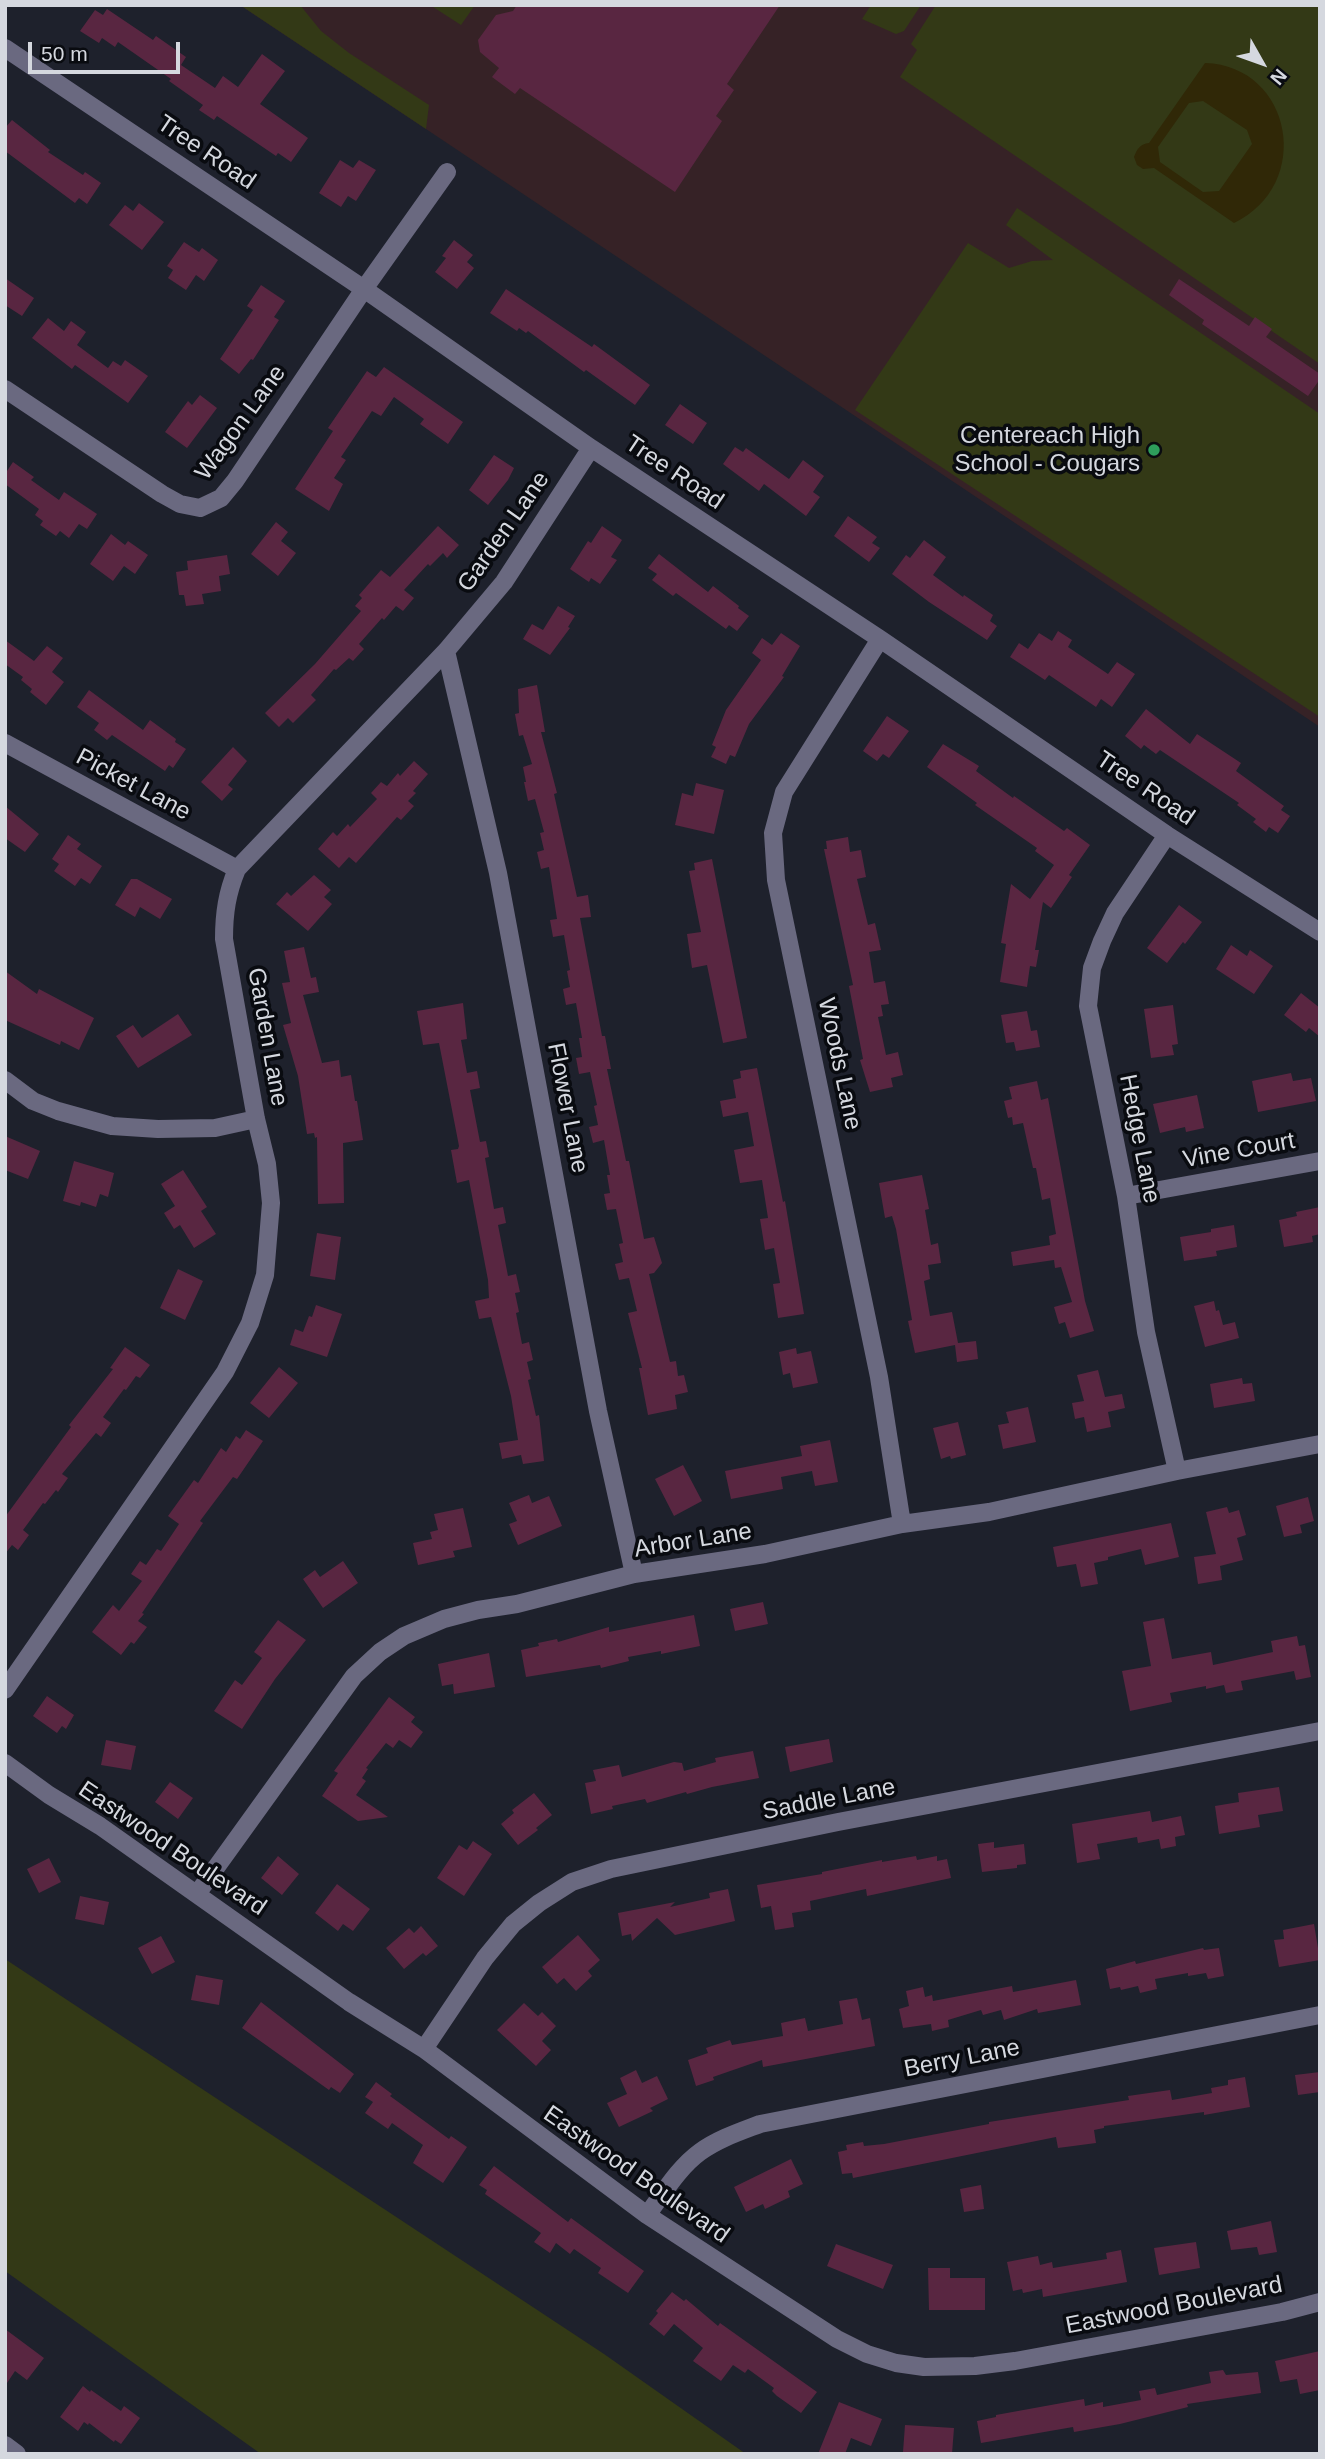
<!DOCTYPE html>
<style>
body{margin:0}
#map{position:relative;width:1325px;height:2459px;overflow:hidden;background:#1e212c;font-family:Arial,sans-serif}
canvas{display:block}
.frame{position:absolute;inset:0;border:7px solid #d5d8df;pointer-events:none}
.north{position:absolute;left:1227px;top:28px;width:70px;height:70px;-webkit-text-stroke:5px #090b10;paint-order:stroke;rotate:130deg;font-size:19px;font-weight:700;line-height:28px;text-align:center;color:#d5d8df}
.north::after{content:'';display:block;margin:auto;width:24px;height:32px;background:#d5d8df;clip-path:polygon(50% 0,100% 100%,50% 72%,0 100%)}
.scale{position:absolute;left:28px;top:42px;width:152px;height:32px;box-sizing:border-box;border:4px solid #d5d8df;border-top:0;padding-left:9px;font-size:21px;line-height:24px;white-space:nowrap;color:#d5d8df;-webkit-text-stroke:5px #090b10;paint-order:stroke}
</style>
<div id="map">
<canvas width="1325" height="2459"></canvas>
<div class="frame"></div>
<div class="north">N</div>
<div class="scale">50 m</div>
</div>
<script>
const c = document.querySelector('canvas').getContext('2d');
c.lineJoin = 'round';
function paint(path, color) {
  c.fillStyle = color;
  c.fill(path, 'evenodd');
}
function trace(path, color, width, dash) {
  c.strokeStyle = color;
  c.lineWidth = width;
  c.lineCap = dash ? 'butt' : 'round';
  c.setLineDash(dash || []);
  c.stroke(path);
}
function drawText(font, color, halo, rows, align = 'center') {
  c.font = font + ' Arial,sans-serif';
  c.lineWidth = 7;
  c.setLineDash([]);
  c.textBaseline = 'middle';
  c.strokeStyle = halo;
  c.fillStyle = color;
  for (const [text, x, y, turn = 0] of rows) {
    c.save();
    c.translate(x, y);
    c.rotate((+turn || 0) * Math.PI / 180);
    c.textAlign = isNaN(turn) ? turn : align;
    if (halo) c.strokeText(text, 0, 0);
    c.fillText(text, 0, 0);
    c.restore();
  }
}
paint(new Path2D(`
 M240,5H1320V727L426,129Z`), '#362226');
paint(new Path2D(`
 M240,5H300L321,31L349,53L429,105L426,129Z
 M430,5H475L461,25Z
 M871,5H921L904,31L896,34L862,19Z
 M936,5H1320V364L900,77L917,50L911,44Z
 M1017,208L1320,414V717L855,410L968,243L1009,268L1032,261L1053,260L1006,225Z
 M5,1959L604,2354L746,2454H261L5,2271Z`), '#333916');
paint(new Path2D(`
 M1205,63C1293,66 1314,185 1234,223L1154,168L1143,169L1137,165L1134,157C1137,149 1140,144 1149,143ZM1203,101L1247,130L1252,144L1219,191L1203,192L1160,162L1158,147L1189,103Z`), '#302807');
paint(new Path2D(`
 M517,5H780L727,84L734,90L716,116L722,121L675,192L520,88L515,94L492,77L499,68L480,52L478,40L496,15L513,11Z
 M107,9L153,40L156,36L186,57L181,65L215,88L223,76L238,87L262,54L285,71L260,104L308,138L291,162L278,153L276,156L217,116L214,120L199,110L203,105L169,81L171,79L118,42L115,47L102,38L99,43L80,31L95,10L103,15Z
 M12,120L50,150L48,152L83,175L85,172L101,183L87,204L79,198L75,203L5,151V128Z
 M340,160L353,168L359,160L376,170L356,201L348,196L341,207L319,193Z
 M139,203L164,222L142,250L109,225L125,205L133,211Z
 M454,240L473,255L467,262L474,268L457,289L435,272L446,258L442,256Z
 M184,242L199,252L202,248L218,260L204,281L196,275L186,290L168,278L173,270L167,266Z
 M5,278L34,298L22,316L5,305Z
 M1179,279L1249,326L1255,317L1272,329L1266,337L1320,374V379L1308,396L1202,324L1204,320L1169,295Z
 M261,285L285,301L274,317L279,320L253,360L251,359L239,374L220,359L253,310L247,306Z
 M506,289L592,347L594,344L650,385L635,405L586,370L584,372L528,331L526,333L519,328L517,331L490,313Z
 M48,318L64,331L71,321L86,332L77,345L108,368L113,361L121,366L125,360L148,376L128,403L75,365L72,369L32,338Z
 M384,367L463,422L448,444L420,424L424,419L394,397L381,416L372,411L341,457L346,460L334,478L343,484L329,511L295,489L333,431L328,428L367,371L376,377Z
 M200,395L217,408L187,448L165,432L188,401L192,405Z
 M680,404L707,423L693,444L665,425Z
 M735,447L743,452L746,448L789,479L803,460L824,476L813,492L820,497L806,516L764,484L759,491L723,464Z
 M494,455L514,468L508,480L488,505L469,490Z
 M13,462L34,477L31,480L59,500L64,492L97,514L87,529L79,524L69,538L60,531L56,536L40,525L43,521L35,515L39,509L5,484V474Z
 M848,516L877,537L872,543L880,548L869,562L834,536Z
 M276,522L288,532L281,541L296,553L278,576L251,554Z
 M438,526L459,545L447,558L443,553L430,566L428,564L404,590L414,598L403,611L396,606L384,620L382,618L359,644L364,649L353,661L349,658L336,670L334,669L311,695L316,700L293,723L288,718L279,727L265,713L315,664L361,611L355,606L362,598L359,595L381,570L390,577Z
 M602,526L622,540L611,557L617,560L600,584L591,578L589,582L586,580L570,569L588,541L591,543Z
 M111,534L125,545L128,541L148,555L135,574L124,566L113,581L90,564Z
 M924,540L946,557L933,575L963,597L964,595L993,615L990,621L997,626L987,640L929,602L892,574L906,555L910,558Z
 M659,554L708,592L713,586L739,606L738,608L749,616L737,631L729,625L726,629L676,593L673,596L652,580L657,574L648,568Z
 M227,555L230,574L219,576L221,591L202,594L204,604L186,606L184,595H179L176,572L188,570L187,561Z
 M558,606L575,616L568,627L570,628L550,655L523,639L532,624L543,630Z
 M1058,631L1072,640L1068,647L1108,674L1117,662L1135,674L1112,707L1101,699L1096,707L1049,675L1045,680L1010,657L1019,643L1028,649L1039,633L1052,641Z
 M781,633L800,646L782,676L784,677L749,724L735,757L730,755L726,764L711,757L716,747L712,745L726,710L761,660L752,653L762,638L772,645Z
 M5,640L34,661L47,646L63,658L52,672L64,682L46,705L30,692L32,689L21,680L23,677L5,664Z
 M537,685L545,732H541L557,793L554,794L577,897L588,895L591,917L580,918L602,1036H605L611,1069H607L617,1117L626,1161H629L644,1239L654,1237L662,1263L654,1273L649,1274L670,1362L676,1361L678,1376L684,1375L688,1392L675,1395L677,1409L648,1415L639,1368H642L628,1313L637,1311L629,1278L619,1280L615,1264L623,1262L619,1244L623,1243L616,1209L607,1210L604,1194L610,1193L607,1175H610L604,1140L593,1143L589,1127L598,1125L594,1106L597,1105L590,1072L579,1074L576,1058L582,1057L579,1038H582L576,1003L566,1005L563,989L570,987L567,971L570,970L564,935L553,937L550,920L557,919L549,867L541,869L537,852L544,850L540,833L544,832L535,799L528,801L524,782H526L523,767L532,764L523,735L519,736L515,714L519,713L518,689Z
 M89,690L143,730L150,720L176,739L175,742L186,749L173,768L169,765L165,771L112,735L107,740L94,730L99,723L77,707Z
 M1146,709L1190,744L1197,734L1241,763L1236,771L1284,806L1281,810L1290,816L1278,833L1269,827L1266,832L1253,822L1256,819L1237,805L1239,803L1160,750L1156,754L1144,745L1141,749L1125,736Z
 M887,716L909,731L889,758L883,754L877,761L863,751Z
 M943,744L979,766L976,771L1013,798L1014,796L1064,831L1067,828L1090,845L1069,875L1072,877L1051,908L1043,902L1035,950H1039L1036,967L1030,966L1027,987L1000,982L1006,944L1001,943L1011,884L1030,899L1054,865L1035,851L1037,848L975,805L977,803L927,767Z
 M233,747L247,761L228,785L233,789L222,801L201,782Z
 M414,761L428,774L413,791L416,793L408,801L414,806L401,820L397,817L356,863L349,857L339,868L318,849L333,832L337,836L348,824L350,827L377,799L371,793L381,782L387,786L398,773L400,776Z
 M696,783L724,790L714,834L675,825L682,793L693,796Z
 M5,806L39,834L25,852L5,838Z
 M68,835L81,844L77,849L102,866L90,884L81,878L75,886L54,871L59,864L52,859Z
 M848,837L850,852L861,850L866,877L857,879L868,925L875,923L881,950L869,952L874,983L885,981L889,1004L881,1005L883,1016L878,1017L886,1055L898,1052L903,1075L891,1078L893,1087L870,1092L860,1060L863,1059L849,986L853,985L824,849H827L826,841Z
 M712,859L747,1038L723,1043L707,965L692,968L687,934L701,932L689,871L695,870L694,863Z
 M314,875L331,890L324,897L332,904L308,931L276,904L287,892L291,896Z
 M131,879H137L172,899L160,919L140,907L135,917L115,905Z
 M1179,905L1202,922L1185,944L1183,942L1167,963L1147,948Z
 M1231,945L1247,956L1250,950L1273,966L1254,994L1216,969Z
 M304,947L311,978L316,977L319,992L303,995L322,1063L339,1060L341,1077L351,1075L355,1101H357L363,1140L343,1143L344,1203L318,1204L317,1137L315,1138L314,1133L307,1134L298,1076L283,1025L291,1023L282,983L290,982L284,951Z
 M5,971L37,994L39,989L94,1018L79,1050L61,1041L60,1045L5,1020Z
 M1301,993L1320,1008V1037L1309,1028L1306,1032L1284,1015Z
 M463,1003L467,1039L461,1040L467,1073L477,1071L480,1088L470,1090L480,1142L486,1141L489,1157L485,1158L494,1209L503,1207L506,1223L498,1225L508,1276L516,1274L520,1292L515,1293L519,1312L516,1313L522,1344L529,1342L533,1360L527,1362L531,1379L528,1380L536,1416L539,1415L544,1461L523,1464L521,1455L502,1459L499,1443L518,1440L511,1396L491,1317L479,1319L475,1301L489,1298L488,1280L469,1180L457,1183L451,1150L458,1149L459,1146L439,1043L423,1045L417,1011Z
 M1173,1005L1178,1044L1172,1045L1174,1055L1151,1058L1144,1009Z
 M1027,1011L1031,1031L1037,1030L1040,1047L1016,1051L1014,1042L1006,1043L1001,1015Z
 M178,1014L192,1035L138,1068L116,1036L133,1025L142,1038Z
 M757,1068L783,1202L785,1201L804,1314L778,1318L773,1284L780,1283L774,1248L765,1250L760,1219L768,1218L762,1180L740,1183L734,1150L754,1146L748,1112L723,1117L720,1101L736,1098L733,1080L741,1078L740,1071Z
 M1291,1073L1293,1081L1311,1078L1316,1101L1258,1112L1252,1081Z
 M1037,1081L1041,1100L1048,1098L1085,1301L1094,1331L1070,1338L1065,1322L1059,1324L1054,1307L1072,1302L1061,1267L1055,1268L1054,1260L1013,1266L1011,1252L1050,1245L1049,1236L1056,1234L1050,1198L1042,1200L1036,1168H1033L1023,1123L1013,1125L1012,1117L1008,1118L1004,1101L1012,1099L1009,1087Z
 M1197,1095L1204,1128L1186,1132L1185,1127L1160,1133L1153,1104Z
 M5,1136L40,1151L28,1179L5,1170Z
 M74,1161L114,1173L108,1197L100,1194L96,1207L81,1202L80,1206L63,1201Z
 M183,1170L207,1207L201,1211L216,1234L194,1248L180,1225L174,1229L164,1213L175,1206L161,1184Z
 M922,1175L929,1209L925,1210L931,1245L938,1243L941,1263L928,1265L930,1279L924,1281L930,1316L952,1312L958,1343L976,1341L978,1359L957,1362L955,1345L915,1353L908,1321L912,1320L896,1229L892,1216L885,1218L879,1183Z
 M1320,1207V1234L1312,1236L1313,1242L1284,1247L1279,1220L1297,1216L1296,1212Z
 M1234,1225L1237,1247L1216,1251L1217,1256L1184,1261L1180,1237L1211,1232V1229Z
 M317,1233L341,1237L335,1280L310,1276Z
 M178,1269L203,1281L185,1320L160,1308Z
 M1214,1301L1216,1311L1219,1310L1223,1325L1235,1322L1239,1338L1205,1347L1194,1306Z
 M316,1305L342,1314L327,1357L290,1345L295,1329L303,1332L309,1316L312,1317Z
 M125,1347L150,1365L140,1378L136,1376L126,1390L124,1389L103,1417L111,1423L101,1437L96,1433L62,1474L68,1478L58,1492L56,1490L45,1504L43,1503L23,1530L29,1535L18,1550L12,1545L5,1554V1517L71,1427L69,1425L113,1369L110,1368Z
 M796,1348L797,1354L811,1351L818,1383L793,1388L790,1373L783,1375L779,1352Z
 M279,1367L298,1383L269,1418L250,1403Z
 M1098,1370L1105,1397L1122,1394L1125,1408L1108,1412L1111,1427L1087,1432L1084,1417L1075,1419L1072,1403L1084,1401L1077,1375Z
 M1242,1378L1243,1384L1252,1383L1255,1401L1214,1408L1210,1384Z
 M1028,1407L1036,1442L1003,1449L998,1425L1009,1423L1006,1412Z
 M958,1422L966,1455L951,1459L950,1456L941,1459L933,1428Z
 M246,1430L263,1441L237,1479L233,1477L200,1521L203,1523L142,1613L144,1614L138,1621L147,1627L134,1644L131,1642L121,1655L92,1632L113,1605L119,1611L142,1581L131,1574L140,1561L146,1565L157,1549L161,1551L179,1524L168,1516L194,1480L198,1483L221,1448L226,1452L236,1436L240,1439Z
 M830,1440L838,1482L815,1486L812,1471L781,1477L783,1489L731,1499L725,1471L802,1456L800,1446Z
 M683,1465L702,1501L674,1516L655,1479Z
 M529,1495L532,1503L549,1496L562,1526L518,1545L509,1524L517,1521L509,1503Z
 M1308,1497L1314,1521L1300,1525L1302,1533L1284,1537L1276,1506Z
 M1227,1507L1229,1513L1239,1510L1246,1535L1237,1538L1243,1560L1220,1566L1222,1580L1198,1584L1194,1557L1216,1554L1206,1512Z
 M463,1508L472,1547L453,1551L455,1557L418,1565L413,1543L432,1539L430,1532L438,1530L434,1514Z
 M1171,1523L1179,1557L1145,1565L1141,1549L1108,1557V1560L1094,1563L1098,1584L1081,1587L1076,1564L1057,1567L1053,1547Z
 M343,1561L358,1583L323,1608L303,1579L315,1570L320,1577Z
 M763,1602L768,1624L735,1631L730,1609Z
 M694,1615L700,1646L661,1654V1651L628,1657L629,1661L601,1668L600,1665L526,1677L521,1650L539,1646L538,1643L557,1639L558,1642L609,1627V1632Z
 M1164,1618L1172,1659L1211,1652L1213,1665L1273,1652L1271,1641L1297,1636L1299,1646L1305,1645L1311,1677L1296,1680L1294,1671L1241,1681L1243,1690L1226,1693L1224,1685L1206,1689V1686L1170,1693L1172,1702L1130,1711L1122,1671L1151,1666L1143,1622Z
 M278,1620L306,1640L275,1679L242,1729L214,1711L235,1680L242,1685L262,1658L254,1652Z
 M489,1653L495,1687L454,1694L453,1684L442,1686L438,1664Z
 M47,1696L74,1715L66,1729L62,1726L57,1733L33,1716Z
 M389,1697L415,1717L411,1722L423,1732L411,1748L399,1740L393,1748L386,1743L366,1768L368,1769L362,1778L366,1781L356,1795L388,1817L358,1821L322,1796L338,1773L334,1771Z
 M829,1739L833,1762L790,1772L785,1747Z
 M106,1740L136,1746L131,1770L101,1765Z
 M753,1751L759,1778L712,1787L687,1794L686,1792L647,1803L645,1799L612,1806L613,1809L591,1814L585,1783L596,1781L593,1770L619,1765L622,1777L674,1762L682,1763L684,1771L716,1762L715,1758Z
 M170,1782L193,1798L178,1819L155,1802Z
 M1279,1787L1283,1811L1258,1815L1260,1827L1219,1834L1215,1806L1239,1802L1238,1793Z
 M534,1793L552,1815L536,1828L538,1830L518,1845L501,1824L514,1813L512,1810Z
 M1150,1811L1152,1822L1181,1816L1185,1835L1175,1837L1176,1846L1161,1849L1159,1839L1138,1843L1137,1837L1097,1844L1100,1859L1077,1863L1072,1824Z
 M473,1841L492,1854L464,1896L437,1878L459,1845L467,1850Z
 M994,1842V1848L1024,1844L1026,1864L1017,1865V1868L982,1872L978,1844Z
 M278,1856L299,1874L282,1895L261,1878Z
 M916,1856L917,1860L937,1856V1861L947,1859L951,1878L867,1896L866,1889L810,1901L811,1910L792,1913L794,1927L775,1930L771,1906L761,1908L757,1885L822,1874V1872L882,1860V1862Z
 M49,1858L61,1882L39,1893L27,1869Z
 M337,1884L370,1909L353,1931L343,1924L338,1931L315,1913Z
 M728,1889L735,1921L675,1935L657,1918L632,1941L631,1934L622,1936L618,1913L675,1902L670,1907L710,1898L709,1893Z
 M80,1896L109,1902L104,1925L75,1919Z
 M1314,1924L1320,1960L1279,1967L1274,1940L1284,1939L1283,1930Z
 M421,1926L438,1946L426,1956L423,1953L404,1969L386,1948L409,1928L414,1933Z
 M578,1935L600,1960L588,1971L592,1976L576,1991L564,1978L557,1984L542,1967Z
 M161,1936L175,1962L152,1974L138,1948Z
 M1203,1948L1204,1950L1219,1948L1224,1976L1208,1979L1206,1973L1188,1976V1973L1155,1979L1157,1989L1140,1993L1138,1986L1121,1990L1120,1987L1110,1989L1106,1969L1135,1961L1136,1964Z
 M196,1975L223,1980L219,2005L191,2000Z
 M1076,1980L1081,2005L1038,2013L1037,2009L1004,2020L1001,2010L983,2015L981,2010L948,2020L949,2027L932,2031L931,2024L903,2028L899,2009L909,2006L906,1991L923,1987L925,1997L932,1995L933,2001L1012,1986L1013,1992Z
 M857,1998L862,2020L870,2018L875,2046L763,2067L762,2060L713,2077L714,2080L696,2086L688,2060L708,2053L706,2048L730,2040L732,2045L783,2036L781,2023L805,2018L808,2031L843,2024L839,2001Z
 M261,2002L354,2074L340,2093L331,2087L329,2090L242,2028Z
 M524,2003L538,2016L542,2012L556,2026L542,2041L551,2050L536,2066L497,2030Z
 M636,2070L642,2083L657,2076L668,2099L650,2108L653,2111L619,2127L607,2103L627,2094L620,2078Z
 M1320,2072V2092L1298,2095L1295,2075Z
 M1245,2077L1250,2107L1204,2115V2112L1104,2126V2128L1094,2130L1096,2143L1058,2148L1056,2137L853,2178L852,2173L842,2174L838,2152L847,2150L846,2145L863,2142L864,2146L884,2144L989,2124V2122L1129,2100L1128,2096L1170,2090L1172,2100L1212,2093L1211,2088L1228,2085V2080Z
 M376,2082L392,2094L390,2096L449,2139L451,2136L467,2147L443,2183L413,2163L423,2145L392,2123L388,2129L365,2113L373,2102L365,2097Z
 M791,2159L803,2184L788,2191L790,2197L765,2209L763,2204L746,2212L734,2187Z
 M494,2166L568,2222L571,2218L644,2271L628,2293L598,2273L601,2268L574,2249L570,2254L556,2243L550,2253L534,2242L541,2233L485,2194L487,2190L479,2185Z
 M981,2185L984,2209L964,2212L960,2189Z
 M1271,2221L1277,2252L1259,2255L1257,2247L1231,2250L1227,2231Z
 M1196,2242L1200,2268L1159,2275L1154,2248Z
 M836,2244L893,2265L883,2289L827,2266Z
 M1121,2250L1127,2282L1043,2297L1042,2289L1023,2293L1022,2289L1013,2291L1007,2262L1038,2256L1040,2265L1052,2262L1053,2268L1107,2259L1106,2253Z
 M928,2268H950V2278H985V2310H929Z
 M672,2292L684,2301L686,2299L718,2326L720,2323L817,2392L801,2413L777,2396L772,2391L774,2388L748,2369L745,2373L733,2365L721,2381L693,2361L703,2348L674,2324L664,2336L649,2324L658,2313L656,2311Z
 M5,2329L44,2358L27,2380L15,2371L5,2386Z
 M1320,2351V2390L1300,2394L1297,2379L1280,2382L1275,2361Z
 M1223,2370L1226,2375L1258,2372L1261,2393L1187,2404L1188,2407L1120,2424L1074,2432L1073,2427L981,2443L977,2421L996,2417V2415L1084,2399L1085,2406L1103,2402V2407L1141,2400L1139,2391L1155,2388L1157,2395L1211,2383L1209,2372Z
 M83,2386L90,2392L91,2390L121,2411L124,2406L140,2418L121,2444L115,2440L114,2442L89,2423L88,2425L84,2422L78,2431L60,2417Z
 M839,2402L882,2419L871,2446L851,2438L845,2454H818Z
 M905,2425L954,2428L952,2454L903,2452Z`), '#592641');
trace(new Path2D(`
 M5,48L364,289L591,448L880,639L1167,835L1320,932
 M5,389L162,494L180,504L200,508L221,498L235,481L364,289L447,172
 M880,639L784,792L773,833L776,880L879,1377L902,1524
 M446,651L498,873L598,1411L634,1574
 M5,743L237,869
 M1167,835L1115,913L1102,941L1092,968L1088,1006L1126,1196L1146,1332L1177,1471
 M5,1080L33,1101L58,1111L112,1126L158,1129L215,1128L256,1119
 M1126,1196L1320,1161
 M5,1690L225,1372L250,1323L265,1275L271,1203L267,1164L256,1119L224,939C224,913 227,893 237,869L446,651L504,582L591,448
 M5,1763L49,1795L100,1826L349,2002L424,2049L647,2215L837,2339L867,2354L896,2363L924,2367L975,2366L1015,2361L1282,2312L1320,2302
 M197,1894L354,1676L380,1652L404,1636L444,1619L478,1610L517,1604L634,1574L765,1554L902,1524L989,1512L1177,1471L1320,1444
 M424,2049L485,1958L513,1924L539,1903L572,1882L611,1869L838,1822L1320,1731
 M647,2215C663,2194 678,2168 700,2152C718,2139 739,2132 760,2124L1320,2015
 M5,2445L17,2454`), '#6a6980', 18);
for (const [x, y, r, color] of [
 [1154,450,7,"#2e9e5b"]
]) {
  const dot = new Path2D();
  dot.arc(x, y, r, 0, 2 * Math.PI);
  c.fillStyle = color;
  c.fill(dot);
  trace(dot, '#090b10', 2.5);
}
drawText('24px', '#d5d8df', '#090b10', [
 ["Tree Road",206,153,34],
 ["Wagon Lane",241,423,-54],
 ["Tree Road",674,473,34],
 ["Garden Lane",504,532,-55],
 ["Picket Lane",133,785,28],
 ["Tree Road",1145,789,34],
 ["Garden Lane",267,1037,80],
 ["Woods Lane",839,1064,78],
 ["Flower Lane",567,1108,79],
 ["Hedge Lane",1139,1139,79],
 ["Vine Court",1239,1151,-10],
 ["Arbor Lane",693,1541,-9],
 ["Saddle Lane",829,1800,-11],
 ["Eastwood Boulevard",172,1849,34],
 ["Berry Lane",962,2059,-11],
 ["Eastwood Boulevard",636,2175,35],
 ["Eastwood Boulevard",1174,2306,-11]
]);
drawText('24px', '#d5d8df', '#090b10', [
 ["Centereach High",1140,436],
 ["School - Cougars",1140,464]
], 'right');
</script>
